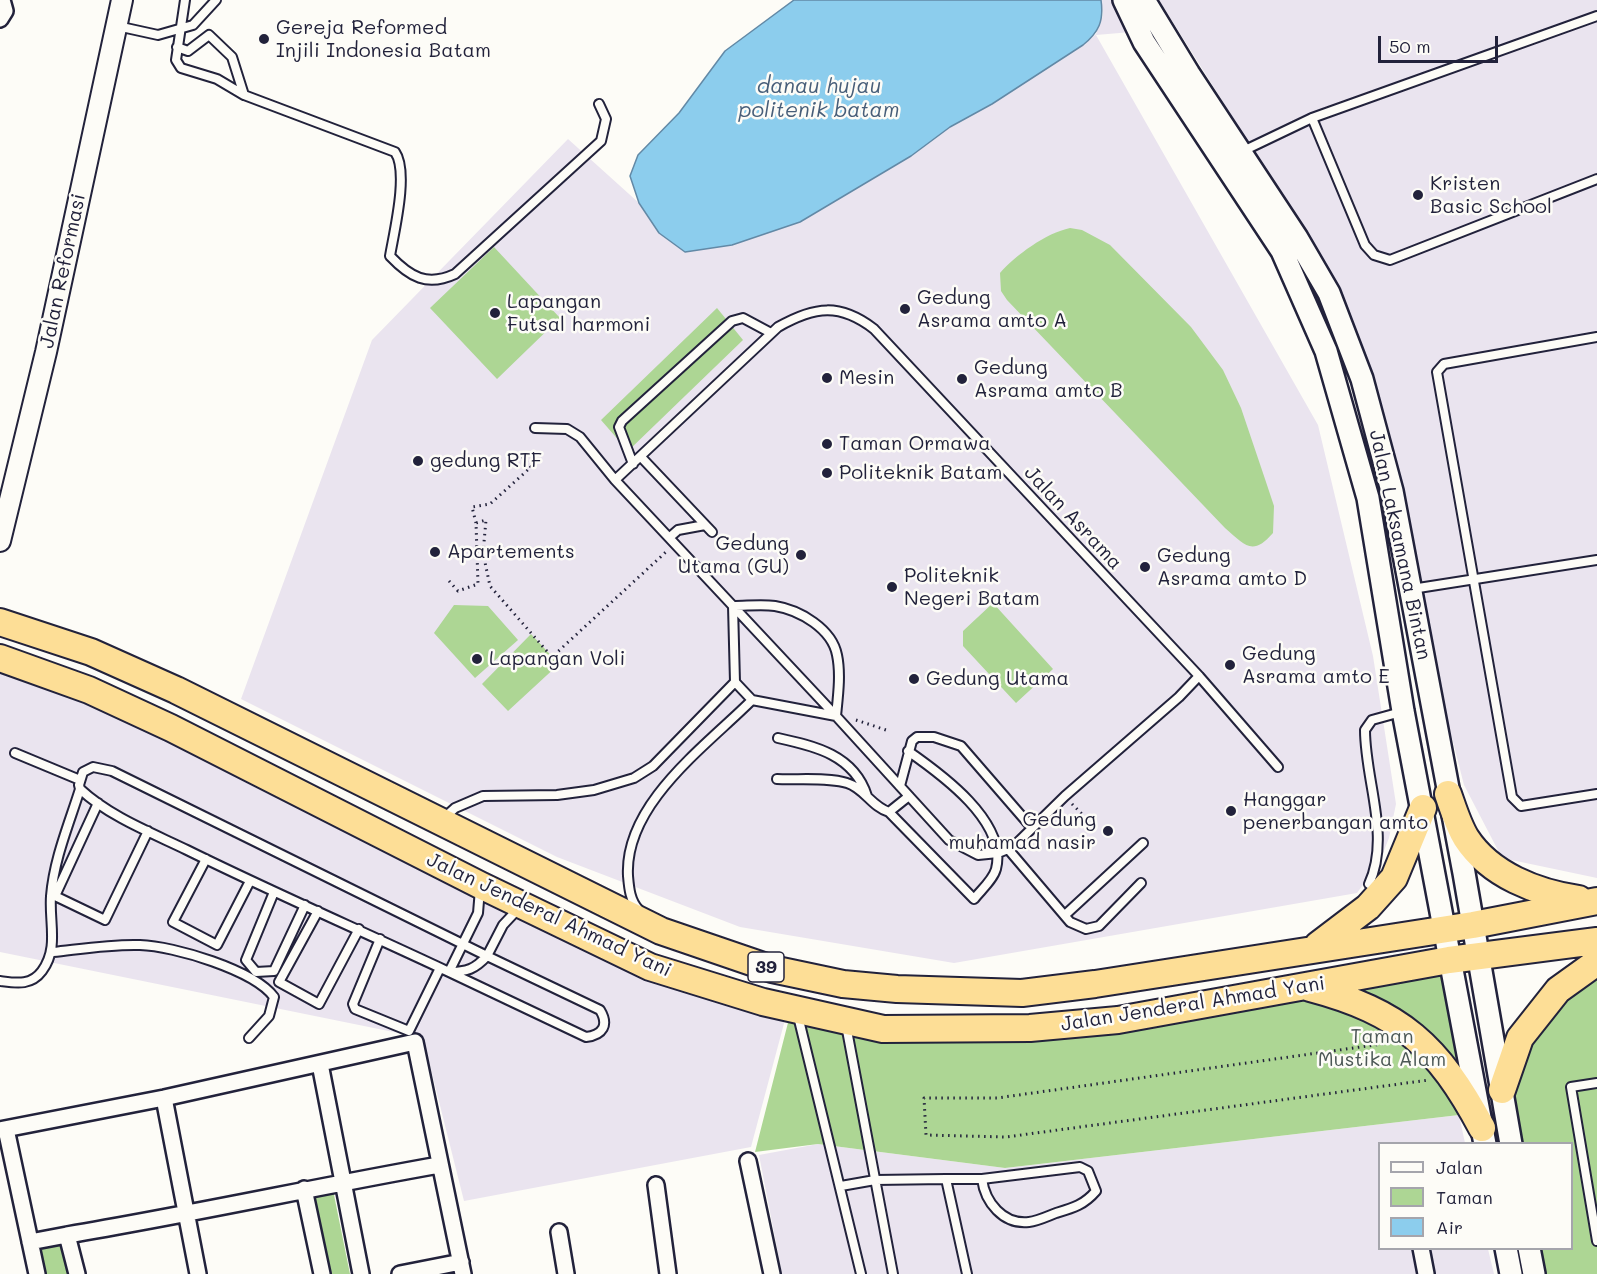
<!DOCTYPE html>
<style>
body{margin:0}
#map{position:relative;width:1597px;height:1274px;overflow:hidden;background:#fdfcf7;font-family:Mali,sans-serif}
canvas{display:block}
.legend{position:absolute;left:1378px;top:1142px;width:195px;height:108px;box-sizing:border-box;background:#fdfcf7;border:2px solid #a5a5ac;margin:0;padding:8px 10px;list-style:none;font-size:18px;color:#22223b}
.legend li{display:flex;align-items:center;gap:12px;height:30px}
.legend b{width:30px;border:2px solid #a5a5ac}
.scale{position:absolute;left:1378px;top:36px;width:120px;height:27px;box-sizing:border-box;border:3px solid #22223b;border-top:0;padding-left:8px;font-size:18px;line-height:21px;white-space:nowrap;color:#22223b;-webkit-text-stroke:4px #fdfcf7;paint-order:stroke}
</style>
<div id="map">
<canvas width="1597" height="1274"></canvas>
<ul class="legend">
<li><b style="height:8px;background:#fdfcf7"></b>Jalan</li>
<li><b style="height:16px;background:#add694"></b>Taman</li>
<li><b style="height:16px;background:#8ccded"></b>Air</li>
</ul>
<div class="scale">50 m</div>
</div>
<script>
const c = document.querySelector('canvas').getContext('2d');
c.lineJoin = 'round';
function paint(path, color) {
  c.fillStyle = color;
  c.fill(path, 'evenodd');
}
function trace(path, color, width, dash) {
  c.strokeStyle = color;
  c.lineWidth = width;
  c.lineCap = dash ? 'butt' : 'round';
  c.setLineDash(dash || []);
  c.stroke(path);
}
function drawText(font, color, halo, rows, align = 'center') {
  c.font = font + ' Mali,sans-serif';
  c.lineWidth = 5;
  c.setLineDash([]);
  c.textBaseline = 'middle';
  c.strokeStyle = halo;
  c.fillStyle = color;
  for (const [text, x, y, turn = 0] of rows) {
    c.save();
    c.translate(x, y);
    c.rotate((+turn || 0) * Math.PI / 180);
    c.textAlign = isNaN(turn) ? turn : align;
    if (halo) c.strokeText(text, 0, 0);
    c.fillText(text, 0, 0);
    c.restore();
  }
}
paint(new Path2D(`
 M1101,0H1137L1155,30L1096,35L1318,425L1373,656L1396,804L1389,838L1379,863L1357,893L954,963L740,927L557,857L241,699L372,340L568,139L639,203L659,233L684,251L732,245L800,222L911,156L950,127L992,104L1083,45L1096,34L1103,15Z
 M1159,0H1597V878L1502,858L1464,785L1336,282Z
 M0,669L88,697L786,1016L751,1147L464,1201L423,1038L0,952Z
 M1459,1115L1465,1143L1380,1144V1248L1488,1249L1494,1274H782L759,1155L818,1144L1005,1168Z`), '#eae4ef');
paint(new Path2D(`
 M1070,228L1082,230L1110,245L1191,327L1223,370L1241,408L1265,479L1274,506L1273,533C1252,557 1245,545 1225,528L1007,300L1001,291L1000,273C1016,255 1046,233 1070,228Z
 M494,247L560,318L497,379L430,308Z
 M717,308L743,340L628,451L601,420Z
 M993,603L1053,669L1016,703L963,646V631Z
 M454,605L488,606L518,640L475,678L434,633Z
 M531,634L559,664L508,711L482,684Z
 M1597,953V1274H1543L1539,1249L1572,1248V1144L1520,1143L1512,1095L1528,1038Z
 M1449,960L1470,1068L1459,1115L1005,1168L818,1144L755,1152L791,1011L963,1029Z
 M333,1190L350,1274H329L313,1194Z
 M65,1239L73,1274H41L34,1246Z`), '#add694');
const water = new Path2D(`
 M794,0H1101C1104,21 1099,32 1083,45L992,104L950,127L911,156L800,222L732,245L685,252L659,233L639,203L630,176L638,155L679,113L725,51Z`);
paint(water, '#8ccded');
trace(water, '#6289a6', 1.5);
const service = new Path2D(`
 M185,0L176,60L181,68L217,79L244,95
 M117,26L158,35L193,25L216,0
 M177,47L188,51L209,35L232,57L244,95L395,152C409,172 394,232 390,256C410,277 427,287 455,274L601,141L606,119L599,104
 M1312,118L1365,245L1374,255L1390,260L1597,179
 M1243,151L1312,118L1597,16
 M1597,337L1444,364L1437,372L1512,797L1521,806L1597,794
 M535,428L567,429L580,437L615,480L836,716L949,840L978,855L998,853L1013,847L1065,796L1179,697L1199,676
 M641,457L712,532
 M633,464L619,427L622,421L732,321L743,318L771,333
 M615,480L778,327C815,306 840,303 874,329L1199,676L1278,767
 M670,537L678,530L705,525
 M1412,589L1597,560
 M733,606L735,682L752,700L836,716
 M733,606C747,606 762,604 775,606C800,610 832,629 837,655C841,674 838,696 836,716
 M778,738C815,746 854,755 867,796
 M15,753L80,780
 M777,779C797,780 829,777 847,783C864,788 872,807 889,812L909,796
 M900,786L912,741L917,737H934L961,746L1032,828
 M98,803L55,896L105,920L148,831
 M889,812L974,899C981,890 993,880 996,869C1008,822 941,774 908,751
 M444,818L455,808L483,796L557,795L594,790L634,778L653,766L735,682
 M1008,849L1070,922L1086,929L1099,926L1141,883
 M206,859L173,922L217,945L250,881
 M1369,884C1391,836 1365,781 1365,730L1372,720L1401,712
 M480,889L478,913L449,972L586,1037C603,1035 609,1025 600,1010L487,956L503,925L518,909
 M274,892L246,960L256,972L274,971L305,905
 M639,910C630,901 629,888 628,876C624,804 706,746 752,700
 M318,911L279,982L319,1004L359,929
 M1065,915L1143,843
 M380,939L353,1004L355,1009L409,1031L440,968
 M53,952C81,949 111,944 140,945C174,946 254,970 274,997L269,1016L249,1038
 M0,981C16,983 31,986 42,971C59,948 49,923 51,896C54,859 69,824 80,789L79,785L83,772L93,767L112,771L487,956C475,969 467,972 449,972C362,931 274,893 187,850C152,833 110,817 80,789
 M798,1016L861,1274
 M846,1025L893,1274
 M1597,1083L1571,1087L1597,1241
 M946,1179H982L1080,1167L1088,1171L1096,1191C1084,1205 1073,1208 1056,1213C1048,1216 1038,1221 1029,1222C1003,1225 985,1202 982,1179
 M841,1186L875,1180L946,1179L967,1274`);
const minor = new Path2D(`
 M0,19L5,11L2,0
 M320,1064L361,1274
 M164,1098L198,1274
 M6,1129L37,1274
 M0,1130L164,1098L415,1042L463,1274
 M748,1161L772,1274
 M656,1185L668,1274
 M304,1189L322,1274
 M559,1232L566,1274
 M67,1235C192,1214 315,1187 439,1165
 M30,1242L67,1235L77,1274
 M1421,1248L1426,1274
 M400,1274L461,1262`);
const tertiary = new Path2D(`
 M0,541L46,352L122,0`);
const secondary = new Path2D(`
 M1124,0L1144,42L1282,251L1326,351L1368,498L1403,711L1485,1144
 M1144,0L1189,74L1297,238L1329,293L1362,379L1392,491L1464,873L1511,1144
 M1506,1248L1511,1274
 M1529,1248L1534,1274`);
const trunk = new Path2D(`
 M0,622L91,652L176,690L661,931L772,969L843,984L897,989L1022,993L1095,984L1473,925L1597,901
 M0,658L89,690L171,728L480,885L650,967L763,1002L883,1029L1030,1028L1118,1020L1449,960L1597,941
 M1448,794C1453,808 1458,825 1466,838C1490,875 1537,893 1579,899
 M1318,945L1368,907L1394,878L1423,808
 M1310,988C1401,1012 1438,1046 1482,1128
 M1502,1090L1520,1038L1558,990L1597,962`);
trace(service, '#22223b', 12);
trace(minor, '#22223b', 20);
trace(tertiary, '#22223b', 24);
trace(secondary, '#22223b', 26);
trace(trunk, '#22223b', 30);
trace(new Path2D(`
 M476,523L472,507L490,504L531,467L520,454
 M449,581L458,591L478,584L476,523L486,520L483,553L490,586L552,657L667,551
 M856,720L886,730
 M1072,804L1084,816
 M1389,1043L997,1098H924L926,1135L1006,1137L1429,1080`), '#22223b', 3, [1.5, 4.5]);
trace(service, '#fdfcf7', 8);
trace(minor, '#fdfcf7', 15);
trace(tertiary, '#fdfcf7', 20);
trace(secondary, '#fdfcf7', 21);
trace(trunk, '#fdde96', 26);
for (const [x, y, r, color] of [
 [264,39,6,"#22223b"],
 [1418,195,6,"#22223b"],
 [905,309,6,"#22223b"],
 [495,313,6,"#22223b"],
 [827,378,6,"#22223b"],
 [962,379,6,"#22223b"],
 [827,444,6,"#22223b"],
 [418,461,6,"#22223b"],
 [827,473,6,"#22223b"],
 [435,552,6,"#22223b"],
 [801,555,6,"#22223b"],
 [1145,567,6,"#22223b"],
 [892,587,6,"#22223b"],
 [477,659,6,"#22223b"],
 [1230,665,6,"#22223b"],
 [914,679,6,"#22223b"],
 [1231,811,6,"#22223b"],
 [1108,831,6,"#22223b"]
]) {
  const dot = new Path2D();
  dot.arc(x, y, r, 0, 2 * Math.PI);
  c.fillStyle = color;
  c.fill(dot);
  trace(dot, '#fdfcf7', 2);
}
for (const [x, y, w] of [
 [766,967,36]
]) {
  const box = new Path2D();
  box.roundRect(x - w / 2, y - 15, w, 30, 4.5);
  c.fillStyle = '#fdfcf7';
  c.fill(box);
  trace(box, '#22223b', 1.5);
}
drawText('bold 18px', '#22223b', null, [
 ["39",766,967]
]);
drawText('20px', '#22223b', '#fdfcf7', [
 ["Gereja Reformed",276,28],
 ["Injili Indonesia Batam",276,51],
 ["Kristen",1430,184],
 ["Basic School",1430,207],
 ["Gedung",917,298],
 ["Asrama amto A",917,321],
 ["Lapangan",507,302],
 ["Futsal harmoni",507,325],
 ["Gedung",974,368],
 ["Asrama amto B",974,391],
 ["Mesin",839,378],
 ["Taman Ormawa",839,444],
 ["gedung RTF",430,461],
 ["Politeknik Batam",839,473],
 ["Gedung",789,544,"right"],
 ["Utama (GU)",789,567,"right"],
 ["Apartements",447,552],
 ["Gedung",1157,556],
 ["Asrama amto D",1157,579],
 ["Politeknik",904,576],
 ["Negeri Batam",904,599],
 ["Gedung",1242,654],
 ["Asrama amto E",1242,677],
 ["Lapangan Voli",489,659],
 ["Gedung Utama",926,679],
 ["Hanggar",1243,800],
 ["penerbangan amto",1243,823],
 ["Gedung",1096,820,"right"],
 ["muhamad nasir",1096,843,"right"]
], 'left');
drawText('20px', '#22223b', '#fdfcf7', [
 ["Jalan Reformasi",63,271,-78],
 ["Jalan Asrama",1073,518,47],
 ["Jalan Laksamana Bintan",1400,545,78],
 ["Jalan Jenderal Ahmad Yani",549,915,25],
 ["Jalan Jenderal Ahmad Yani",1193,1004,-9]
]);
drawText('20px', '#4c5856', '#fdfcf7', [
 ["Taman",1382,1037],
 ["Mustika Alam",1382,1060]
]);
drawText('italic 21px', '#475e79', '#fdfcf7', [
 ["danau hujau",819,87],
 ["politenik batam",819,111]
]);
</script>
